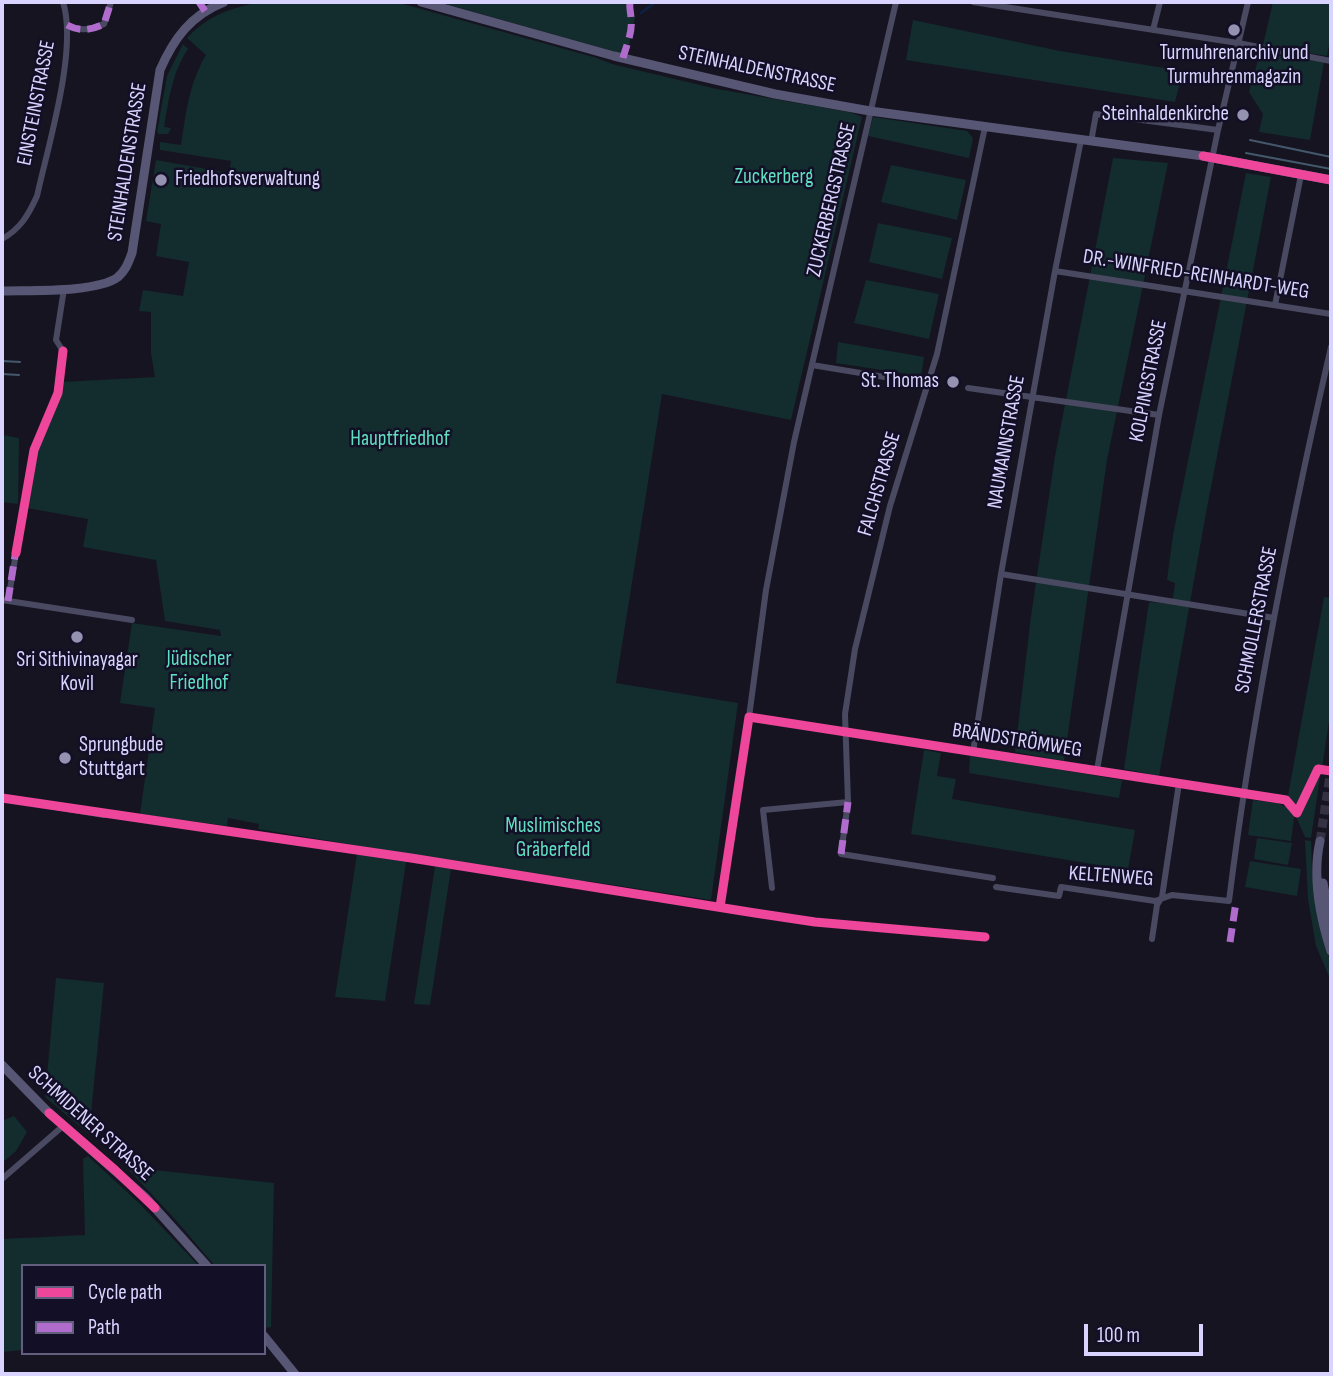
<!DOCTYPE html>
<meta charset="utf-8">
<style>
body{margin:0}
#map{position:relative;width:1333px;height:1376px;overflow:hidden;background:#161421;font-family:"Sofia Sans Condensed",sans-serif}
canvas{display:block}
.frame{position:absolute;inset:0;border:4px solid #d9d4ff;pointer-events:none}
.legend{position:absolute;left:21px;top:1264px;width:245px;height:91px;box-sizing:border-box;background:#130f26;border:2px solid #625e7d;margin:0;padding:9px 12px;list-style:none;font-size:21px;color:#d9d4ff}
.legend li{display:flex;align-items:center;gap:14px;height:35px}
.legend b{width:35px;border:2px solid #625e7d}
.scale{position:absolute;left:1084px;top:1324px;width:119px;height:32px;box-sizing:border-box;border:4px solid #d9d4ff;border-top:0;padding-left:9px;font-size:21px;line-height:24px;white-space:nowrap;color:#d9d4ff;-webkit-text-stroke:5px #130f26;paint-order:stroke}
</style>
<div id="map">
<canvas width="1333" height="1376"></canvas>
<div class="frame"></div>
<ul class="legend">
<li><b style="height:9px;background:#ed469a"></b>Cycle path</li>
<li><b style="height:9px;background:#b06ccc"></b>Path</li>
</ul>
<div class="scale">100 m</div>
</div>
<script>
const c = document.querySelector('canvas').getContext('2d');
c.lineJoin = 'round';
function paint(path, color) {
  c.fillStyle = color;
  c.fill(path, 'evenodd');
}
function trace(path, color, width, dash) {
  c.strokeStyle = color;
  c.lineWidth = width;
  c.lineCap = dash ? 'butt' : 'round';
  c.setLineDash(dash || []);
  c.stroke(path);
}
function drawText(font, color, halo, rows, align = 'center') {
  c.font = font + ' "Sofia Sans Condensed",sans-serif';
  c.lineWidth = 5;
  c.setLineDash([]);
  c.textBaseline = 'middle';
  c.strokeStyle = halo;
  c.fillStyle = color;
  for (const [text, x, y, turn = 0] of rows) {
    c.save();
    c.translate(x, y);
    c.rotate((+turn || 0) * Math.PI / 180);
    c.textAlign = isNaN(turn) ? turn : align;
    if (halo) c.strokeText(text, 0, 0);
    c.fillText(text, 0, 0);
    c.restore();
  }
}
paint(new Path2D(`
 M260,2H396L597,58L612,64L717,89L849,112L862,117L791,420L662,394L616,683L738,703L711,900L587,881L582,883L258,829L259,824L228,818L227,826L140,814L155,708L120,703L132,623L221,636L220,630L165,621L156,560L83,547L88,519L27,508L39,443L59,396L63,382L155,377L151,353V312L139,311L143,290L183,296L189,262L156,256L161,224L146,221L156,160L229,173L231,161L160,150V142L181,145C186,113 189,83 206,55L187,38C210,14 229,9 260,2Z
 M439,2H631L630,9L635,17L627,55Z
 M1273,2H1331V34L1327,56L1263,45Z
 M913,20L1060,51L1183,71L1175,102L906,60Z
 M183,44L188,49C172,73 169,99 164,127L171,128L168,134H159L157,132L167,76Z
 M1260,53L1324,62L1310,140L1259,132L1263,114L1249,92Z
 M873,117L967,131L973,138L969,158L868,136Z
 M1113,158L1168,163L1107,460L1064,761L1015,752L1031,616L1055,456Z
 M891,165L966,180L957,220L881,202Z
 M1246,173L1271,177L1206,513L1159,776L1124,769L1149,602L1172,604L1175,583L1167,580L1173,535Z
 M878,223L952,238L942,279L869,262Z
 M866,280L939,294L929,339L854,323Z
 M838,342L924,357L921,376L836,363Z
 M2,426L3,435L19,438L18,504L2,502Z
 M1324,597L1331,598V708L1322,768H1316L1298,808L1291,803L1288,796Z
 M924,750L941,753L937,776L956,779L952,799L1135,830L1128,870L911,834Z
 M970,755L1122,780L1119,798L969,773Z
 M1319,771H1321L1311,838L1305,837L1296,817Z
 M1253,800L1277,803L1295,811L1291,841L1248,835Z
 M1257,838L1292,843L1288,865L1254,859Z
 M1305,840L1311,841C1312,855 1311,870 1314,884C1319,917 1331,948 1331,981L1316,946L1308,899Z
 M357,854L406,862L385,1001L335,997Z
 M1250,861L1301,869L1297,896L1245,887Z
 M435,866L451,869L430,1005L414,1004Z
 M56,978L104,983L89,1134L45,1097Z
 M14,1116L27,1132L16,1151L2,1163V1121Z
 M88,1156L140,1204L199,1266H23V1350L2,1352V1239L85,1235L83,1159Z
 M126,1167L274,1183L271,1327L267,1328L264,1324V1266H215L174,1218Z`), '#132c2d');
trace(new Path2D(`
 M641,13L656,2`), '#0d2144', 2.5);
trace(new Path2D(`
 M1320,841L1331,769`), '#333142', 9, [9, 4.5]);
trace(new Path2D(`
 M896,2L794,442L766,590L749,717L1280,799
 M973,2L1238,43L1331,61
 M67,25C80,32 92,30 104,24L111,2
 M1153,30L1160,2
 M985,127L937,354L890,506L855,649L845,714L848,802L841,854L993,878
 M1091,142L1096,114L1218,130
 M2,239C20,229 28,216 37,196C48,146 78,49 63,2
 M1055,271L1331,314
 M1275,305L1301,175
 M63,351L56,340L64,289
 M812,365L927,384
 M968,388L1159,415
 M1001,574L1274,618
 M2,600L132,620
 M8,601L16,553
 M973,752L1001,574L1055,271L1081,140
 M1097,770L1159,415L1218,130L1248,2
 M2,798L104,815
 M996,887L1059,896L1061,887L1155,901L1172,895L1229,901C1252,715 1289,530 1331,347
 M772,888L763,810L848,802
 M1152,939L1157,905L1162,897L1179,783
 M2,1179L63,1126`), '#4a4962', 6);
trace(new Path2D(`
 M421,2L614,56L775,94L870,111L1203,156L1331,180
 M2,291C29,290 97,293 118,277C126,270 128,263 132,253L160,70C174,38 191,15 224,2
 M1320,841C1312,877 1320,917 1331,951
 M1323,883L1331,923
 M2,1065L46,1110L146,1198L207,1266
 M264,1336L295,1374`), '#575674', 9);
trace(new Path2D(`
 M1250,140L1331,157
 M1246,153L1331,169
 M2,361L20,362
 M2,374L19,375`), '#43596b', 2);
trace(new Path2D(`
 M199,2L205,11
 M67,25C80,32 92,30 104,24L111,2
 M623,58C626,46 633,32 631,19C631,12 629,9 630,2
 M8,601L16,549
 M841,854L848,802
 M1230,942L1236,902`), '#b06ccc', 7, [14, 7]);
trace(new Path2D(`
 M1203,156L1331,180
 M16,553L34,450L58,393L63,351
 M2,798L411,858L755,913L815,922L985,937
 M720,907L749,717L1280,799L1286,800L1297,813L1318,769L1331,771
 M49,1113L115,1170L155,1208`), '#ed469a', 9);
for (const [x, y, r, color] of [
 [1234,30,7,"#9591b1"],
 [1243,115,7,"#9591b1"],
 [161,180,7,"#9591b1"],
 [953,382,7,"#9591b1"],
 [77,637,7,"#9591b1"],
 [65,758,7,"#9591b1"]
]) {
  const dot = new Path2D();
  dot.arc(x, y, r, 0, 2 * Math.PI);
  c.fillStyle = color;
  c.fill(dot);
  trace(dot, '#130f26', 2.5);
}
drawText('21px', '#d9d4ff', '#130f26', [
 ["Turmuhrenarchiv und",1234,54],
 ["Turmuhrenmagazin",1234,78],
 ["Steinhaldenkirche",1229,115,"right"],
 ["Friedhofsverwaltung",175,180,"left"],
 ["St. Thomas",939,382,"right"],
 ["Sri Sithivinayagar",77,661],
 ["Kovil",77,685],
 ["Sprungbude",79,746,"left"],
 ["Stuttgart",79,770,"left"]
]);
drawText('21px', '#d9d4ff', '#130f26', [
 ["STEINHALDENSTRASSE",757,70,12],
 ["EINSTEINSTRASSE",37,103,-79],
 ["STEINHALDENSTRASSE",128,162,-81],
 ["ZUCKERBERGSTRASSE",832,200,-77],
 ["DR.-WINFRIED-REINHARDT-WEG",1196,275,9],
 ["KOLPINGSTRASSE",1149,381,-79],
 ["NAUMANNSTRASSE",1007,442,-80],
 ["FALCHSTRASSE",880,484,-74],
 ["SCHMOLLERSTRASSE",1257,620,-79],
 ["BRÄNDSTRÖMWEG",1017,741,9],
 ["KELTENWEG",1111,877,4],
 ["SCHMIDENER STRASSE",90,1124,42]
]);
drawText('21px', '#5fe0c0', '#130f26', [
 ["Zuckerberg",774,178],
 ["Hauptfriedhof",400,440],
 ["Jüdischer",199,660],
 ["Friedhof",199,684],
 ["Muslimisches",553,827],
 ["Gräberfeld",553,851]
]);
</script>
